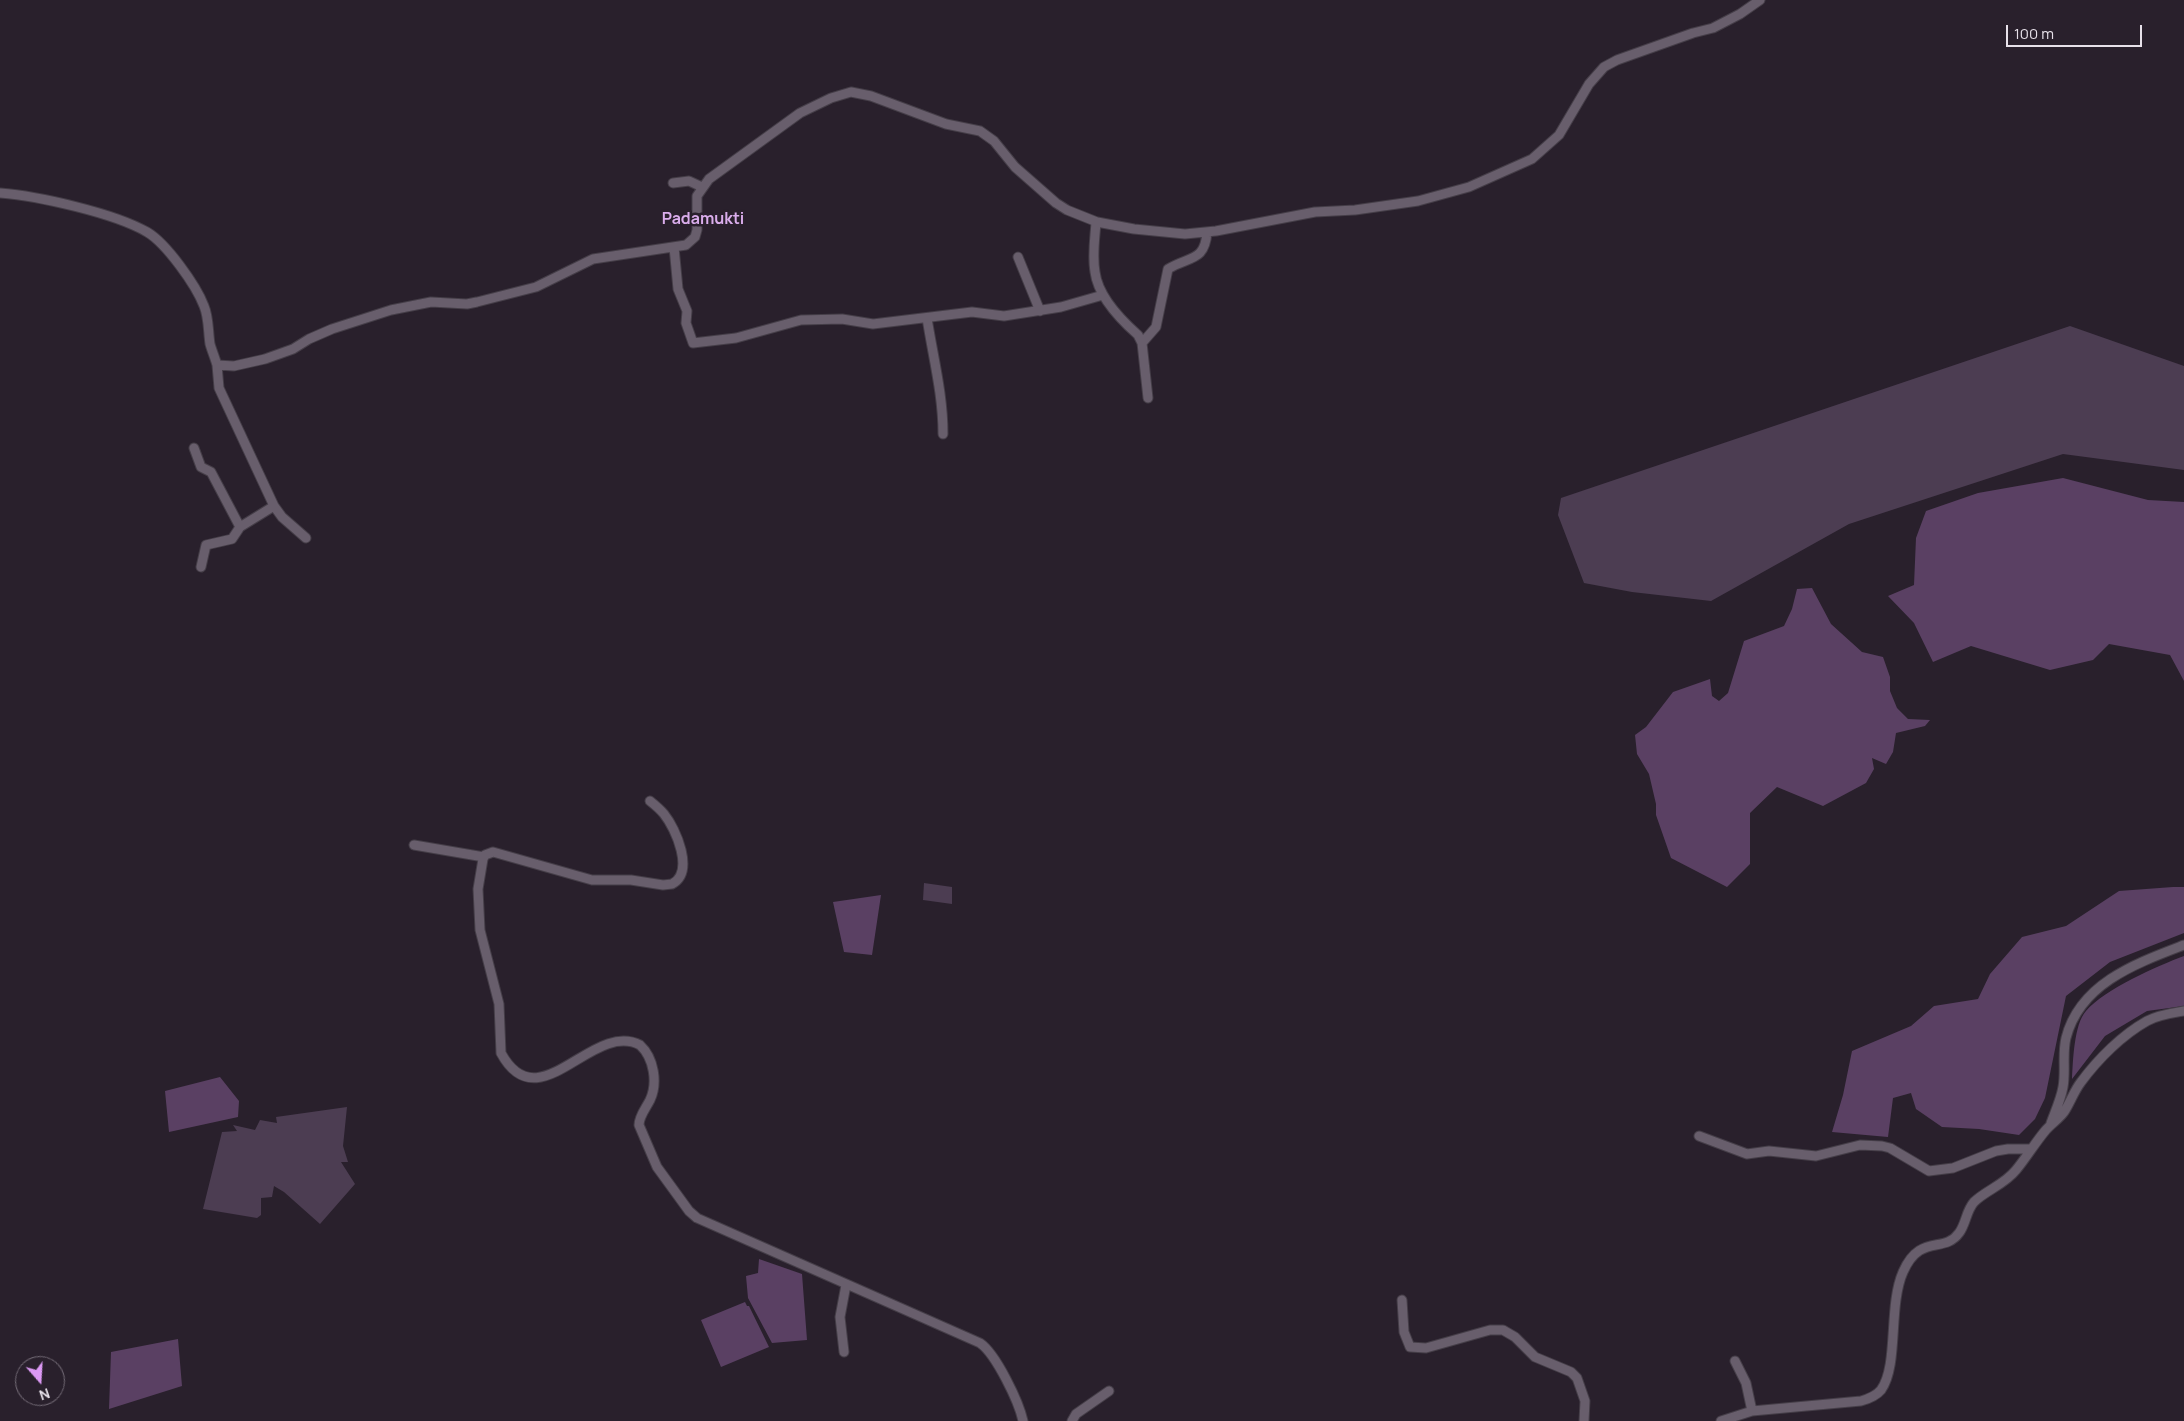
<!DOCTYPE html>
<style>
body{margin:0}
#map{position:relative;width:2184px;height:1421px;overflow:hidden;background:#29202c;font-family:Manrope,sans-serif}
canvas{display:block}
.north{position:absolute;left:15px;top:1356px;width:50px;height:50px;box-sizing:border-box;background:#29202c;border:1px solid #756d78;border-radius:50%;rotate:161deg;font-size:14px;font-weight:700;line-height:20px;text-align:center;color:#e7e1ea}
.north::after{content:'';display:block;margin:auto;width:18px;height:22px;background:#dc99f4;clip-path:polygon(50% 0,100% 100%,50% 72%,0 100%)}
.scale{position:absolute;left:2006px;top:25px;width:136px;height:22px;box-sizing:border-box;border:2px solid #e7e1ea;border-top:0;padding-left:6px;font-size:15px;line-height:18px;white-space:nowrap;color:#e7e1ea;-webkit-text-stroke:4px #29202c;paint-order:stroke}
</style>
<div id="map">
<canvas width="2184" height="1421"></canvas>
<div class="north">N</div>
<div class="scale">100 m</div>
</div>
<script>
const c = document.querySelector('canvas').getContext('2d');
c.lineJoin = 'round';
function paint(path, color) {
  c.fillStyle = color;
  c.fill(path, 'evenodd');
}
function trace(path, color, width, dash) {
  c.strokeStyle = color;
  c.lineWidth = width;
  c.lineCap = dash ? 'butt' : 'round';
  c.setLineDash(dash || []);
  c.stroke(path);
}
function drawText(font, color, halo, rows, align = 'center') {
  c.font = font + ' Manrope,sans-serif';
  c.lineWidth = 5;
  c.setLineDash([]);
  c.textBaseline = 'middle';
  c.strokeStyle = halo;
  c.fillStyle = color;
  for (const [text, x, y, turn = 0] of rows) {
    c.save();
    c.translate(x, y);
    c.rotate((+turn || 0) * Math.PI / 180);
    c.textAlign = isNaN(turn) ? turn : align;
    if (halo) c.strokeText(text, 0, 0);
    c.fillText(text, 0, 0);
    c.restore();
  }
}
paint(new Path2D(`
 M2070,326L2184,366V470L2063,454L1849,524L1711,601L1632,592L1584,583L1558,515L1561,498Z
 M924,883L952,887V904L923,900Z
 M347,1107L343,1146L348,1162H341L355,1184L320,1224L284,1192L274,1186L272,1197L261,1198V1215L257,1218L203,1209L222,1132L237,1131L233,1125L255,1130L260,1120L277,1123L276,1117Z`), '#4c3d52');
paint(new Path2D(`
 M2063,478L2148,500L2184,502V681L2170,655L2109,644L2093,660L2050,670L1971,646L1933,662L1914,623L1888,596L1914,585L1916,538L1926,511L1978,493Z
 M1812,588L1831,624L1862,652L1883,657L1890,677V691L1897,708L1908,719L1930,720L1925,726L1896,733L1893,752L1886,764L1872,758L1874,769L1866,783L1823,806L1777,787L1750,813V864L1727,887L1671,858L1656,815V804L1649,774L1637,754L1635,735L1646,727L1673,692L1710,679L1712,696L1719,701L1728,693L1744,641L1784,626L1792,609L1797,589Z
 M2173,887H2184V933L2110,962L2066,996L2045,1098L2035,1119L2019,1135L1979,1129L1942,1127L1916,1109L1911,1093L1893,1098L1888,1137L1832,1132L1843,1095L1852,1051L1911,1026L1934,1006L1978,999L1990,974L2022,937L2066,926L2119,891Z
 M881,895L872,955L844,952L833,902Z
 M2184,956V1006L2147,1011L2105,1036L2072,1079C2073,1061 2074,1024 2086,1011C2105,989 2157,966 2184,956Z
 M220,1077L239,1101L238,1117L169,1132L165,1091Z
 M759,1259L802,1274L807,1340L772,1343L748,1298L746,1276L758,1273Z
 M745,1302L747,1306H749L769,1347L721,1367L701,1320Z
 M178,1339L182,1386L109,1409L111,1352Z`), '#5a4063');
const minor = new Path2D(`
 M673,183L689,181L702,187
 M0,193C38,196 114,213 147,232C166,243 196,285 204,306C209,318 208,331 210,344C212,351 215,358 217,365L234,366L265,359L293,349L309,339L332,329L391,310L431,302L467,304L477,302L536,287L593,259L686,245L695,237L697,230V196L709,179L800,113L831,98L851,92L871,96L946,124L980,131L994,141L1015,167L1056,203L1067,210L1097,222L1134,229L1185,234L1216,231L1315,212L1355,210L1418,201L1469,187L1532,159L1559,135L1589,84L1604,67L1617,60L1693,33L1713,28L1740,14L1760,0
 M1096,222C1095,238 1092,255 1095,272C1098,296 1121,320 1138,335L1142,343L1148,398
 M674,247L678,289L687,311L686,323L693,343L736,338L801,320L842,319L873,324L972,312L1004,316L1061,307L1103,295
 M1018,257L1040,311
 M927,318C933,357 943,394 943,434
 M1142,343L1156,327L1168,269C1189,256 1205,262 1207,232
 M217,365L219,388L274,506L282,517L306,538
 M194,448L201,467L211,472L240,527
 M201,567L206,545L232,539L240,527L274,506
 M650,801C655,805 660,809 664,814C676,829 695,872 672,884L663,885L631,880H592L493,852L485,855L483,859L478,889L480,930L499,1004L501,1053C539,1123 592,1020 640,1045C654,1058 658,1083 650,1100C646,1108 639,1116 639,1125L657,1167L689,1211L697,1218L980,1343C996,1354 1019,1402 1023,1421
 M414,845L484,857
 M2051,1123C2055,1112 2061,1099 2063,1087C2066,1071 2062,1054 2066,1038C2080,983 2137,963 2184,945
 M1699,1136L1747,1154L1769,1151L1816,1156L1860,1145L1882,1146L1890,1148L1929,1171L1953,1168L1996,1151L2008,1149H2030
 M1402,1300L1404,1332L1410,1347L1426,1348L1490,1330H1503L1515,1337L1535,1357L1571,1372L1577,1378L1585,1401L1584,1421
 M844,1352L840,1317L846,1285
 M1735,1361L1746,1383L1752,1411
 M1072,1421L1076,1414L1109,1391
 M1721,1421L1752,1411L1861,1401C1868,1399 1876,1396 1881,1390C1899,1365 1888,1306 1903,1272C1920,1233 1944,1254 1959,1233C1966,1224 1966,1211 1974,1202C1986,1190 2004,1185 2016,1170C2026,1158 2035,1143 2045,1131C2051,1124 2059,1119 2064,1112C2070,1103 2074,1091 2081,1082C2098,1059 2122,1035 2147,1021C2158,1015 2172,1013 2184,1011`);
trace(minor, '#453e48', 11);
trace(minor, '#685e6c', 9);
drawText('bold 16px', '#daadec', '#29202c', [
 ["Padamukti",703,220]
]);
</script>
